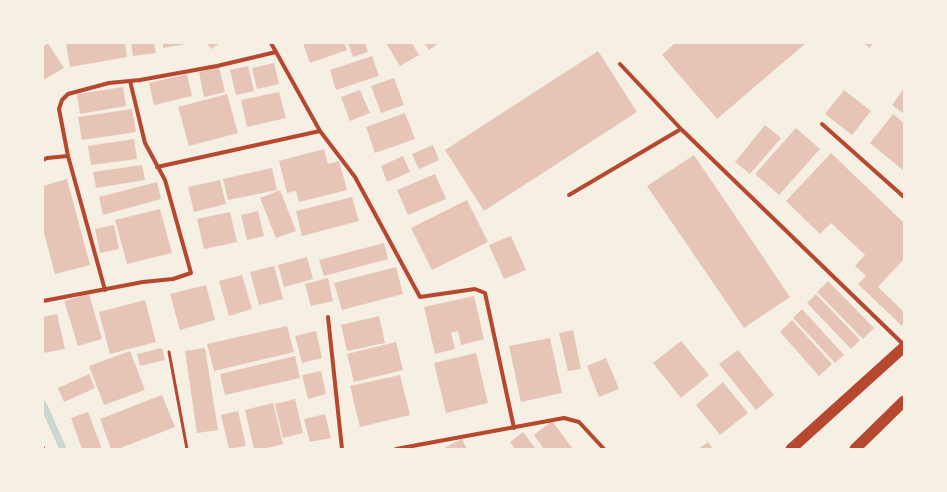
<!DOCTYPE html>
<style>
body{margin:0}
#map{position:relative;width:947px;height:492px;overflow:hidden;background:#f6efe4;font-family:"DM Sans",sans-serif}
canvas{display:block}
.frame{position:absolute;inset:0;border:44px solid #f6efe4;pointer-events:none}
</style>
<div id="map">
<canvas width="947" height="492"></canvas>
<div class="frame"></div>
</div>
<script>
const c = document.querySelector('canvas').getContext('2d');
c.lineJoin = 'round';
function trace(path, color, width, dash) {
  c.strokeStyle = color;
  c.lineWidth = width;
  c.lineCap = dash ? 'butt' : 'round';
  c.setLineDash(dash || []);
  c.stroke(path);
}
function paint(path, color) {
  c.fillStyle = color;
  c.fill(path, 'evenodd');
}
trace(new Path2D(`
 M43,404L63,449`), '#c9d6d2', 7);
paint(new Path2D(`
 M48,43L64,68L43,80V47Z
 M66,43H125L127,57L70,67Z
 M131,43H154L156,53L133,56Z
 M163,43H187V44L163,48Z
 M207,43H220L211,49Z
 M303,43H344L347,50L310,63Z
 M348,43H365L368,52L353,57Z
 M386,43H412L419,55L400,66Z
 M424,43H439L429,50Z
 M675,43H806L717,119L662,55Z
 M863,43H873L870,48Z
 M598,51L637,112L484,211L445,150Z
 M372,56L379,76L336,90L330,70Z
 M274,63L279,84L257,89L252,68Z
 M248,66L254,91L236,95L230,70Z
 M219,67L225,92L204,97L199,72Z
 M187,74L192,96L154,105L149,83Z
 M394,78L404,105L381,113L371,86Z
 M123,87L126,106L80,114L77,94Z
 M904,88V114L892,105Z
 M360,90L370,113L350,121L341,97Z
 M844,90L871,111L852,135L825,114Z
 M279,92L286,118L247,127L241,100Z
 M227,94L238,133L189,146L178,107Z
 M132,109L136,132L82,140L78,117Z
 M405,113L415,139L375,153L366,127Z
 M893,114L904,123V171L870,143Z
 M765,125L781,138L750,174L735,162Z
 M796,128L820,149L779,195L755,174Z
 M134,139L137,159L91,165L88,146Z
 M433,145L439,160L419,169L412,154Z
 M324,149L328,164L339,161L347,190L299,202L296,191L287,193L279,161Z
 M831,153L904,223V259L878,287L904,312V323L902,326L858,284L866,276L855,266L865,255L831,223L820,234L786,201Z
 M694,155L790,297L744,328L647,186Z
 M403,156L410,172L387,182L381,166Z
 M142,165L145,180L96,188L93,172Z
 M272,168L277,190L228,200L223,179Z
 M435,174L446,199L408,215L397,190Z
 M67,179L90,265L55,274L43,229V186Z
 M220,180L226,204L194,212L188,187Z
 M157,182L161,199L103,215L99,197Z
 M280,190L296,231L276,238L260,198Z
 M352,197L359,221L302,236L296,211Z
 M467,200L488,242L432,270L411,228Z
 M160,209L172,253L127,264L115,220Z
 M258,211L264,236L247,240L241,215Z
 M230,212L237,242L204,249L197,219Z
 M114,225L119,249L100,253L95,229Z
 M511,236L526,270L504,279L489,245Z
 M384,243L388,259L324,276L319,260Z
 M307,257L313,279L284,287L278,265Z
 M274,266L283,299L259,305L250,272Z
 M396,267L403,294L342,310L334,283Z
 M242,275L252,309L229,316L219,281Z
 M328,278L333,301L311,306L305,284Z
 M828,281L874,328L863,339L817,292Z
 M206,285L215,320L180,330L170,294Z
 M89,294L102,339L78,346L64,301Z
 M816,294L860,340L851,349L807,303Z
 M474,296L484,339L461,345L458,331L451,333L455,349L435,354L424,307Z
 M145,300L156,342L110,354L99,312Z
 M802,309L844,355L835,363L793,318Z
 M57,314L65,349L43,353V317Z
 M379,316L385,343L347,351L341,325Z
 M792,320L832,364L819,376L780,332Z
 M287,326L294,352L214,371L207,344Z
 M573,330L581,369L568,371L559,333Z
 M316,331L322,358L302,363L295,336Z
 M550,338L562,393L521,402L509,346Z
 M681,341L709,375L681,398L653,363Z
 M396,342L403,370L354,382L347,354Z
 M162,348L165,360L140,366L137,354Z
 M205,348L218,430L197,433L185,351Z
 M738,350L774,395L756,410L719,364Z
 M130,351L145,390L104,405L89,366Z
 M476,353L488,403L446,413L434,363Z
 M295,356L300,378L225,395L220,374Z
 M606,358L619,389L599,397L587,366Z
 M321,371L326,394L308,399L302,375Z
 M89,374L95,388L64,402L58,388Z
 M400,375L410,415L360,427L350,386Z
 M723,382L748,413L720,435L696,405Z
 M162,395L175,427L118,449H111L100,419Z
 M295,399L303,433L283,438L275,404Z
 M273,403L283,444L263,449H254L245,410Z
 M238,411L246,446L229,449L221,415Z
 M88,412L102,449H82L71,418Z
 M325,414L331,438L310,442L304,419Z
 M552,421L573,449H544L534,435Z
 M523,432L536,449H515L510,442Z
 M462,439L467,449H442Z
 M708,442L713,449H700L699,448Z`), '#e6c5b7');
trace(new Path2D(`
 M169,352L187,449`), '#b5482f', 3);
trace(new Path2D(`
 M271,43L320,131L355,177L420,297L475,289L485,293L514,428
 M620,64L681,129L904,345
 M822,124L904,197
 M68,156L59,109L62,100L68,94L109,83L140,80L217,66L276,52
 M43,160L47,158L68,156L105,290
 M157,167L320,131
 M569,195L681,129
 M43,301L143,282L173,279L191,273L165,180L145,143L130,81
 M328,317L342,449
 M43,448V449
 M396,449L564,418L579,422L604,449`), '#b5482f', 4);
trace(new Path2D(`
 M791,449L904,347
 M855,449L904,401`), '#b5482f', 11);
</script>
